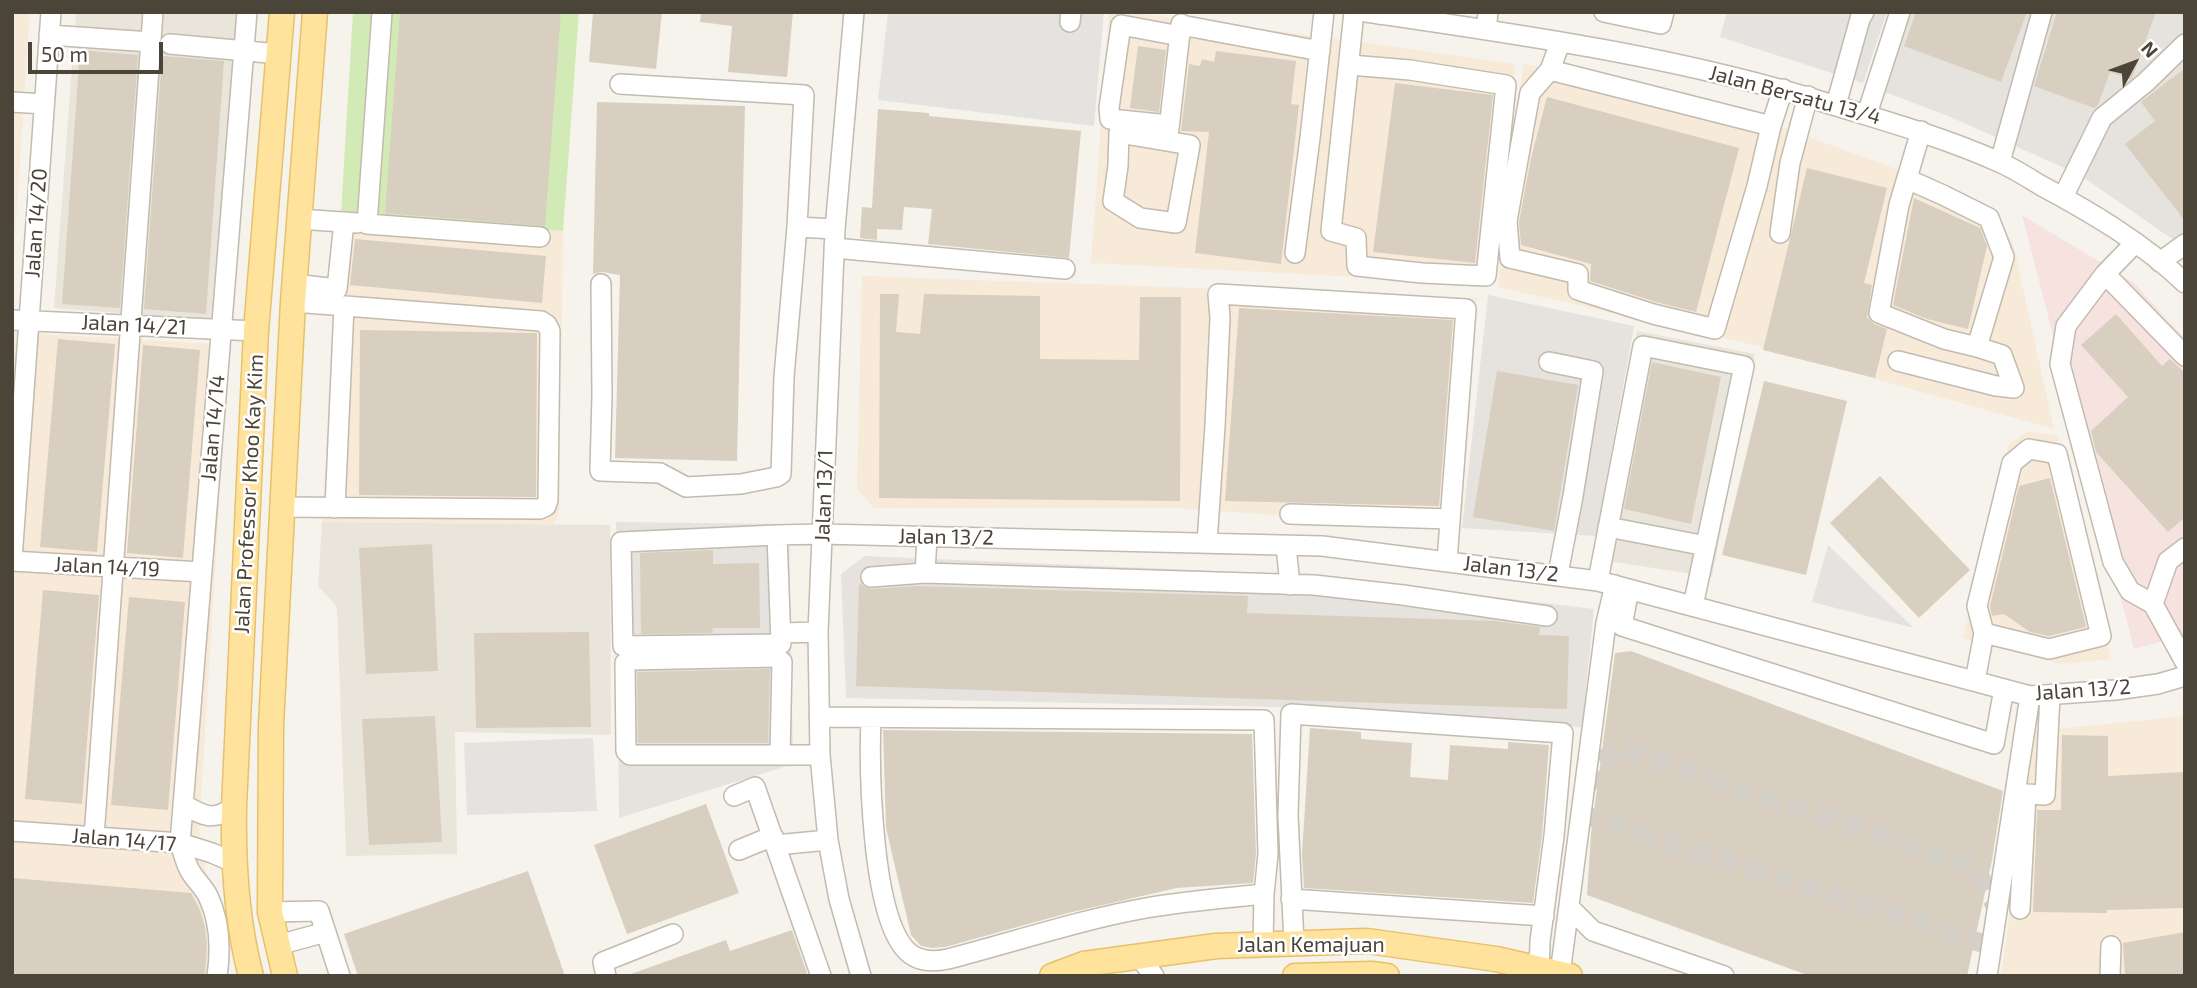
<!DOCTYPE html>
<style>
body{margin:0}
#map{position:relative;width:2197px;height:988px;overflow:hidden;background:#f6f3ec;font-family:"Exo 2",sans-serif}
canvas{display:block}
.frame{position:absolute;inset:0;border:14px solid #4b4439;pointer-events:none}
.north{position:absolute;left:2099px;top:28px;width:70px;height:70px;-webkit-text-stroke:5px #fff;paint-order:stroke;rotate:49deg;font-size:19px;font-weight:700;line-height:28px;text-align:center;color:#4b4439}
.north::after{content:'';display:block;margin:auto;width:24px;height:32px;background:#4b4439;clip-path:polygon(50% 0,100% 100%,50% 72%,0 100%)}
.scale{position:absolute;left:28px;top:42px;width:135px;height:32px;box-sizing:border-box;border:4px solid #4b4439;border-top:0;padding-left:9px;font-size:21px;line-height:24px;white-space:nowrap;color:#4b4439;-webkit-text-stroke:5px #fff;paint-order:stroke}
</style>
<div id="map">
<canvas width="2197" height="988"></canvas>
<div class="frame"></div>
<div class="north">N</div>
<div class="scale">50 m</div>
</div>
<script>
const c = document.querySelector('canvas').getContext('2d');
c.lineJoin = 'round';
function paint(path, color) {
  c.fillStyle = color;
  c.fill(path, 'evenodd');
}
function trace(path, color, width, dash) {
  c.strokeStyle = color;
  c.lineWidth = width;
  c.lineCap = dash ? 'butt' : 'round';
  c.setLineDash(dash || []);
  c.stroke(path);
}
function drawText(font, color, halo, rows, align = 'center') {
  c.font = font + ' "Exo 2",sans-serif';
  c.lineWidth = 5;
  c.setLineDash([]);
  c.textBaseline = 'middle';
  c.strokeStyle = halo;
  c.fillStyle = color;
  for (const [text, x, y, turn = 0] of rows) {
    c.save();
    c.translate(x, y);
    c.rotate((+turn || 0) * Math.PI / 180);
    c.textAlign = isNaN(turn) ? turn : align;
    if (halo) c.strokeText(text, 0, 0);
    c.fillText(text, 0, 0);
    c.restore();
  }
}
paint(new Path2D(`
 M76,12H255L231,322L54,308Z
 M1637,331L1755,354L1712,577L1594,559Z
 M322,522L610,525L611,735L455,732L457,854L346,856L337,607L318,586Z`), '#eae5da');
paint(new Path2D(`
 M12,12H30L12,282Z
 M1109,12H1127L1333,38L1515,64L1489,284L1091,263Z
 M1523,64L1690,93L1923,179L1999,221L2013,243L2054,429L1754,345L1498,287Z
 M341,214L563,231L559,513L554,524L322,522Z
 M862,276L1477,298L1457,528L1179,508H874L857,489Z
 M12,332L229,345L199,831L222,976H12Z
 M2028,431L2057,436L2111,659L2059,664L1963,638L2009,444Z
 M2185,715V976H2001L2035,731L2178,717Z`), '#f7ead8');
paint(new Path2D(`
 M1895,12H2185V248L2080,175L1948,116L1869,86Z
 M1488,295L1634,326L1596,536L1462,528Z
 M616,522L789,524L793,764L619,818Z
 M865,556L1311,575L1594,609L1582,727L1277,707L846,698L841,574Z`), '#e6e2dd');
paint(new Path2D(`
 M2022,215L2133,282L2185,339V635L2134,649Z`), '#f6e3e0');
paint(new Path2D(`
 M353,12H579L563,231L341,214Z`), '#d2eab5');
paint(new Path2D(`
 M888,12H1104L1094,126L878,100Z
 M1727,12H1887L1863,83L1720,37Z
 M1828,545L1914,628L1812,602Z
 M593,738L597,811L467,815L464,743Z`), '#e5e3e0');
paint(new Path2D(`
 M400,12H561L545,226L385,213Z
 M593,12H662L656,69L589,62Z
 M701,12H793L787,77L728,72L732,26L700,22Z
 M1916,12H2027L2001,82L1904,46Z
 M2057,12H2156L2132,78L2130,79L2110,72L2098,105L2094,108L2034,86Z
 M1138,46L1166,50L1159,112L1130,108Z
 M80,50L138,55L120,308L62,304Z
 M1216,51L1296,61L1291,104L1299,105L1281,264L1195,253L1209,132L1181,131L1189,64L1200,66L1202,59L1214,62Z
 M162,56L224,61L206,314L144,309Z
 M2185,68V221L2125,144L2155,121L2141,102Z
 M1395,83L1493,95L1475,263L1373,252Z
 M1547,97L1739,148L1696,312L1656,302L1590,281L1591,264L1521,245L1519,222L1531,158Z
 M597,102L745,106L737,461L615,458L620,275L602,272L593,274Z
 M878,109L929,113V116L1081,131L1069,258L928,244L932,209L904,207L902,230L877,229V240L860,238L862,207L872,208Z
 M1807,168L1887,188L1864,283L1872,285L1867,317L1874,324L1887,329L1875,378L1763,350Z
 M1914,198L1980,228L1987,246L1968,329L1927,319L1893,305Z
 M355,239L546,256L542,303L350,285Z
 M880,294H899L896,332L920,334L924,294L1040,296V359L1139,360L1140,297H1181L1180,501L879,498Z
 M1239,308L1453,320L1439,506L1225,501Z
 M2116,314L2162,366L2170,359L2185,373V517L2168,532L2096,452L2091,431L2128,397L2081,345Z
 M360,330L537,333L536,497L359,495Z
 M58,339L115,344L97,552L40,547Z
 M143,345L200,350L183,558L127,553Z
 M1652,362L1721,377L1691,524L1624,509Z
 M1497,371L1578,385L1554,531L1473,517Z
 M1764,381L1847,401L1806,575L1722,555Z
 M1880,476L1970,570L1919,618L1830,523Z
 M2050,478L2086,627L2049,636L2030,632L2004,614L1992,616L1990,606L2019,486Z
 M432,544L438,671L366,674L359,548Z
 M713,550V564L759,563L760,628H712L713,633L641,634L640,553Z
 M859,584L872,589L917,586L1248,596L1247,613L1495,621L1540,627L1539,635L1569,636L1567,709L856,686Z
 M43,590L99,595L82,804L25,799Z
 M129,597L185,602L168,810L111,805Z
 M589,632L591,727L476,728L474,633Z
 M1631,651L2003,791L1992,860L1967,976H1810L1587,895L1591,834L1615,653Z
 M770,669L768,743H638L637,672Z
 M435,716L442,842L369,845L362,719Z
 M1310,728L1361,732V739L1412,743L1410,777L1448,780L1450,745L1508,749V742L1549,745L1542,835L1533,903L1304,888L1302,854Z
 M883,730L1252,734L1256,854L1253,883L1177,888L1068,913L945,947L932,948L921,946L911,935L886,828Z
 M2062,735L2108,736V776L2185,772V908L2107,910V913L2033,912L2037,810H2061Z
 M706,804L739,893L627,934L594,845Z
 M528,871L565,976H358L344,934Z
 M12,878L191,893L200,910L205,927L207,946L205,976H12Z
 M792,930L808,976H631V974L726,940L730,951Z
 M2185,932V976H2125L2123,943Z`), '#d8cfc1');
trace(new Path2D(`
 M1587,787L1596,765L1618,748L1975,867L1997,909
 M1581,814L1991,946`), '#d4d0c8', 19, [19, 10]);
const minor = new Path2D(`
 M382,12L367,224L540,237
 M854,12L835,229L818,632L820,755L828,840L839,899L861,976
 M1366,12C1523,35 1682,57 1833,105C1889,122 1945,138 1999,162C2013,168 2027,177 2040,185C2091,212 2143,243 2185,283
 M1604,12L1661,24L1664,12
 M1070,22L1071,12
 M1181,25L1320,51
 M1486,30L1488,12
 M49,35L151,42
 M1560,43L1550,70L1530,93L1507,221L1510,258L1578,274V290L1653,314L1715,329L1757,186L1771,126L1783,89
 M170,44L279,54
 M1350,65L1410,70L1506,85L1486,276L1422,273L1357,266L1356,238L1331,231L1354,12
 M1550,70L1771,126
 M620,84L804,95L797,227L835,229
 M12,102L44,104
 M1836,105L1860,19L1864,12
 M1867,114L1900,12
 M1169,125L1110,119L1109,108L1121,25L1180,36
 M1119,133L1190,145L1176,223L1140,218L1113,201L1118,166Z
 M1168,137L1181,24
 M2000,162L2042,12
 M1907,179L1943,195L1989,218L2004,257L1977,347L1944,339L1879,313L1899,205L1921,131
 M2063,197L2102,118L2146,82L2185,44
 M298,219L357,223
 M1780,233L1790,163L1808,96
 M2135,243L2105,274L2066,326L2060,364L2113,562L2130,591L2153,604L2168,561L2185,548
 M834,248L1065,269
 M1295,253L1310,138L1324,12
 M2160,262L2185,244
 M2105,274L2185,356
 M294,284L337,289L344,222
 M601,284L602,395L600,471L660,473L686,487L741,484L776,477L781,474L784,377L797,227
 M12,320L256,331
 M1898,361L1996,386L2014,388L2002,355L1977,347
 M1549,362L1593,371L1573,496L1558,574
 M281,507L540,509L546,506L548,500L550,331L547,325L541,321L293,302
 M335,508L344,306
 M1290,514L1450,519
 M1608,527L1706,546
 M777,535L822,534L1322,546L1598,581L2030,696L2115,690L2158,684L2185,676
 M777,535L781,644L623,646L621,542Z
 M1207,543L1215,426L1220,318L1218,294L1466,309L1447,561
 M1286,546L1290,585
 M12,559L51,12
 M12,561L202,572
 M925,573L1314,585L1403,595L1547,616
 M871,577L925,573L927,537
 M1598,581L1643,346L1744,366L1693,606
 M1629,589L1622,626L1994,744L2004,689
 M2153,604L2185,662
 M781,633L818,632
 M1975,681L1984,633L1977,606L2012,463L2029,449L2057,454L2101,636L2049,649L1984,633
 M819,717L1264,720L1268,854L1264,894C1225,898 1185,901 1146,908C1079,920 1014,942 948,959C934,962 918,962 907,951C871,916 869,767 871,718
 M780,755L782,662L776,657L629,660L625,663L626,751L630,755H820
 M734,796L755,787L821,976
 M183,804C204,816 212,822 234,807
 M12,831L180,843L212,853L233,862
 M94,837L153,12
 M776,845L828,840
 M739,850L773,836
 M1291,899L1544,916
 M1569,907L1593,931L1724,976
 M2020,909L2026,794L2045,795L2050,695
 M270,912L319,911L340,976
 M1294,943L1288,815L1291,714L1563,733L1554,836L1540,941L1539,976
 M1263,944L1264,894
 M278,945L326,932
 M1138,955L1154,976
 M1560,974L1606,623L1615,585
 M217,976C221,949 220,921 208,896C203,886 194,879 189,869C185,861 183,852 180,843L247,12
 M606,976L603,962L673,934
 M1987,976L2030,696
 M2110,976L2111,946`);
const major = new Path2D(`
 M251,976C236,920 233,864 234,807L256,331L282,12
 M285,976L270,912L271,725L293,302L315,12
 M1052,976L1084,964L1216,946L1367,941L1496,959L1570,976
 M1295,976L1371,974L1387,976`);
trace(minor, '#c2bbae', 22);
trace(major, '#e6c16a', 27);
trace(minor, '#fff', 19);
trace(major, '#ffe39c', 24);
drawText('21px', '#4b4439', '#fff', [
 ["Jalan Bersatu 13/4",1795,95,15],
 ["Jalan 14/20",36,223,-86],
 ["Jalan 14/21",134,325,3],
 ["Jalan 14/14",213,428,-85],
 ["Jalan Professor Khoo Kay Kim",249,494,-87],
 ["Jalan 13/1",824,496,-88],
 ["Jalan 13/2",946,537,1],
 ["Jalan 14/19",107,567,3],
 ["Jalan 13/2",1511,569,7],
 ["Jalan 13/2",2083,690,-4],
 ["Jalan 14/17",124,840,5],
 ["Jalan Kemajuan",1311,945]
]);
</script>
